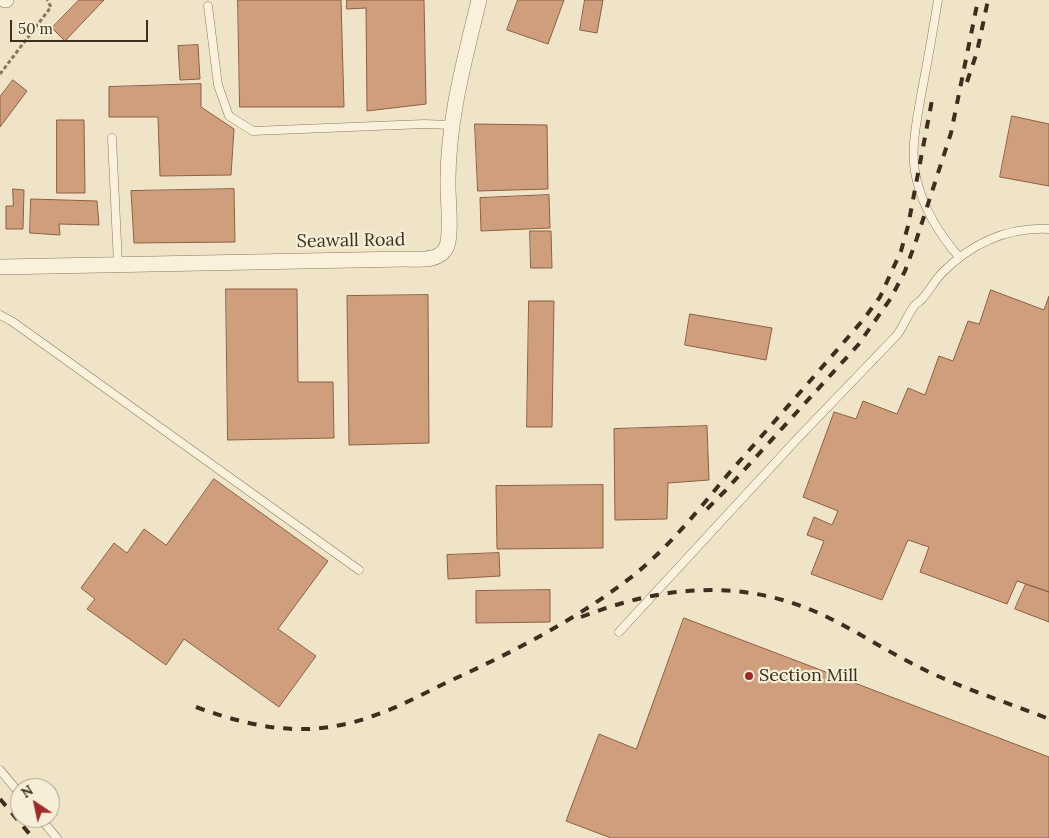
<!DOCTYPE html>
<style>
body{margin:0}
#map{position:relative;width:1049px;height:838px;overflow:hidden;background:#f0e4c8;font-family:Lora,serif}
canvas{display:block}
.north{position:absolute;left:10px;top:778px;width:50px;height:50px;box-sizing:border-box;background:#f7eed8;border:1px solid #ada18e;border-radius:50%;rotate:326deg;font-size:14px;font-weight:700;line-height:20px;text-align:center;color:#3d2e20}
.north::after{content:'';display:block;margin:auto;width:18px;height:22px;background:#9e2a2b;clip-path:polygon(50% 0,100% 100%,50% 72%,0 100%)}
.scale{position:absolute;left:10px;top:20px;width:138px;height:22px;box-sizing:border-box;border:2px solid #3d2e20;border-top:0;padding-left:6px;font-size:15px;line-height:18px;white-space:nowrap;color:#3d2e20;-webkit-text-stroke:4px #f7eed8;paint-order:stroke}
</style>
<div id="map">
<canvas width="1049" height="838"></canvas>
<div class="north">N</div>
<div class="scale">50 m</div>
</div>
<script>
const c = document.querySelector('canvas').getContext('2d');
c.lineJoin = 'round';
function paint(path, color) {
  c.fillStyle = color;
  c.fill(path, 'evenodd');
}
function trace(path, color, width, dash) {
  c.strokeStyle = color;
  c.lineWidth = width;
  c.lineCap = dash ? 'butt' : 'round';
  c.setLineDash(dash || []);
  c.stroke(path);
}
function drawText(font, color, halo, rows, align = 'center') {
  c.font = font + ' Lora,serif';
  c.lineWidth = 4.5;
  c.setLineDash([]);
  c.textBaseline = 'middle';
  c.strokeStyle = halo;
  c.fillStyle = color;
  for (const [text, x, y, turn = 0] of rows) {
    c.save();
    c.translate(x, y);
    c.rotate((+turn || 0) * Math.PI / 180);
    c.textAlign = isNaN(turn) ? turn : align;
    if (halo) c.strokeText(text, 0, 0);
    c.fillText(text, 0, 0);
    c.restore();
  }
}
const building = new Path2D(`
 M79,0H104L65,41L52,28Z
 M238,0H341L344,107H240Z
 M347,0H424L426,104L367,111L366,8L347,9Z
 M518,0H564L548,44L507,30Z
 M585,0H603L597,33L580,30Z
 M198,45L200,79L180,80L178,46Z
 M13,80L27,91L0,127V97Z
 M201,84V107L234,129L231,175L160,176L158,117H109V87Z
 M1012,116L1049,124V186L1000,177Z
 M57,120H84L85,193H57Z
 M475,124L547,125L548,189L478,191Z
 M13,189L24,190L23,229H6V206H13Z
 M234,189L235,242L134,243L131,191Z
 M549,195L550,228L481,231L480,198Z
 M31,199L97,201L99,225L59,224L60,235L30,233Z
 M530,231H551L552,268H531Z
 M226,289H297L298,382H333L334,438L228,440Z
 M991,290L1044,310L1049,296V592L1017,581L1007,604L920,572L929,547L908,540L882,600L811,574L824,541L807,535L814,517L832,525L838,511L803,497L834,412L856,419L863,401L897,414L908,388L925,395L939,356L953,361L968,321L979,324Z
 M428,295L429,443L349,445L347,296Z
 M529,301H554L552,427H527Z
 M690,314L772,328L766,360L685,345Z
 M707,426L709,480L668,483L667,519L615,520L614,429Z
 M214,479L328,561L278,629L316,656L279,707L184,639L166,665L87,609L95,599L81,588L114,543L127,553L144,529L166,545Z
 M603,485V548L497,549L496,486Z
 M499,553L500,576L448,579L447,555Z
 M1026,584L1049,592V622L1015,609Z
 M550,590V622L476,623V591Z
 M684,618L1049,757V838H611L566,821L599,734L636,749Z`);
paint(building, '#cf9f7d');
trace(building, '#8d5f41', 1);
const lane = new Path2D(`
 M938,0C933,30 928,60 922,90C917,120 909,152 917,181C924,210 940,235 959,257
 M208,6L218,85L229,116L253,131L424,124L451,125
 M112,138L118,264
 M0,315L13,322L359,570
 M619,632L798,438L897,335C904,326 908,313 915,305C917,303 919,302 921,300C929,292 934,281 942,273C971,244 1007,227 1049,229
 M0,770L20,794
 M40,818L57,838`);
const street = new Path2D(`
 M5,0H6
 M0,267L405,259C419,259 439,262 446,248C452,237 448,201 448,187C447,123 464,62 479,0`);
trace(lane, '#8d765c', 9);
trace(street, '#8d765c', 16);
trace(new Path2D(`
 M0,74L51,7L47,0`), '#8d765c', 3, [4, 2.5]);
trace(lane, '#faf1dc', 8);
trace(street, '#faf1dc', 15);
trace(new Path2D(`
 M967,82L977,52L988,0
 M707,509L725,491L858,345L891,298L905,271L916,241L951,133L978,0
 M581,617C659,587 735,578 814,611C849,626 881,648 915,665C957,687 1004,701 1049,719
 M196,707C257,729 309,739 373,716C400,707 426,692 452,680C515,651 579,618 634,575C672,544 699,509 730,472C774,422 819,371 863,320L880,297L901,251L908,226L933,95
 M0,799L33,838`), '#3d2e20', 4, [9, 9]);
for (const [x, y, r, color] of [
 [749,676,5,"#9e2a2b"]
]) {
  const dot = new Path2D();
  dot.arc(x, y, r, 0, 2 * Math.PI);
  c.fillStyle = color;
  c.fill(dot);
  trace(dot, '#f7eed8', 2);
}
drawText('18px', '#3d2e20', '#f7eed8', [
 ["Seawall Road",351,241,-1]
]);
drawText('18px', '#3d2e20', '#f7eed8', [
 ["Section Mill",759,676]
], 'left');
</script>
